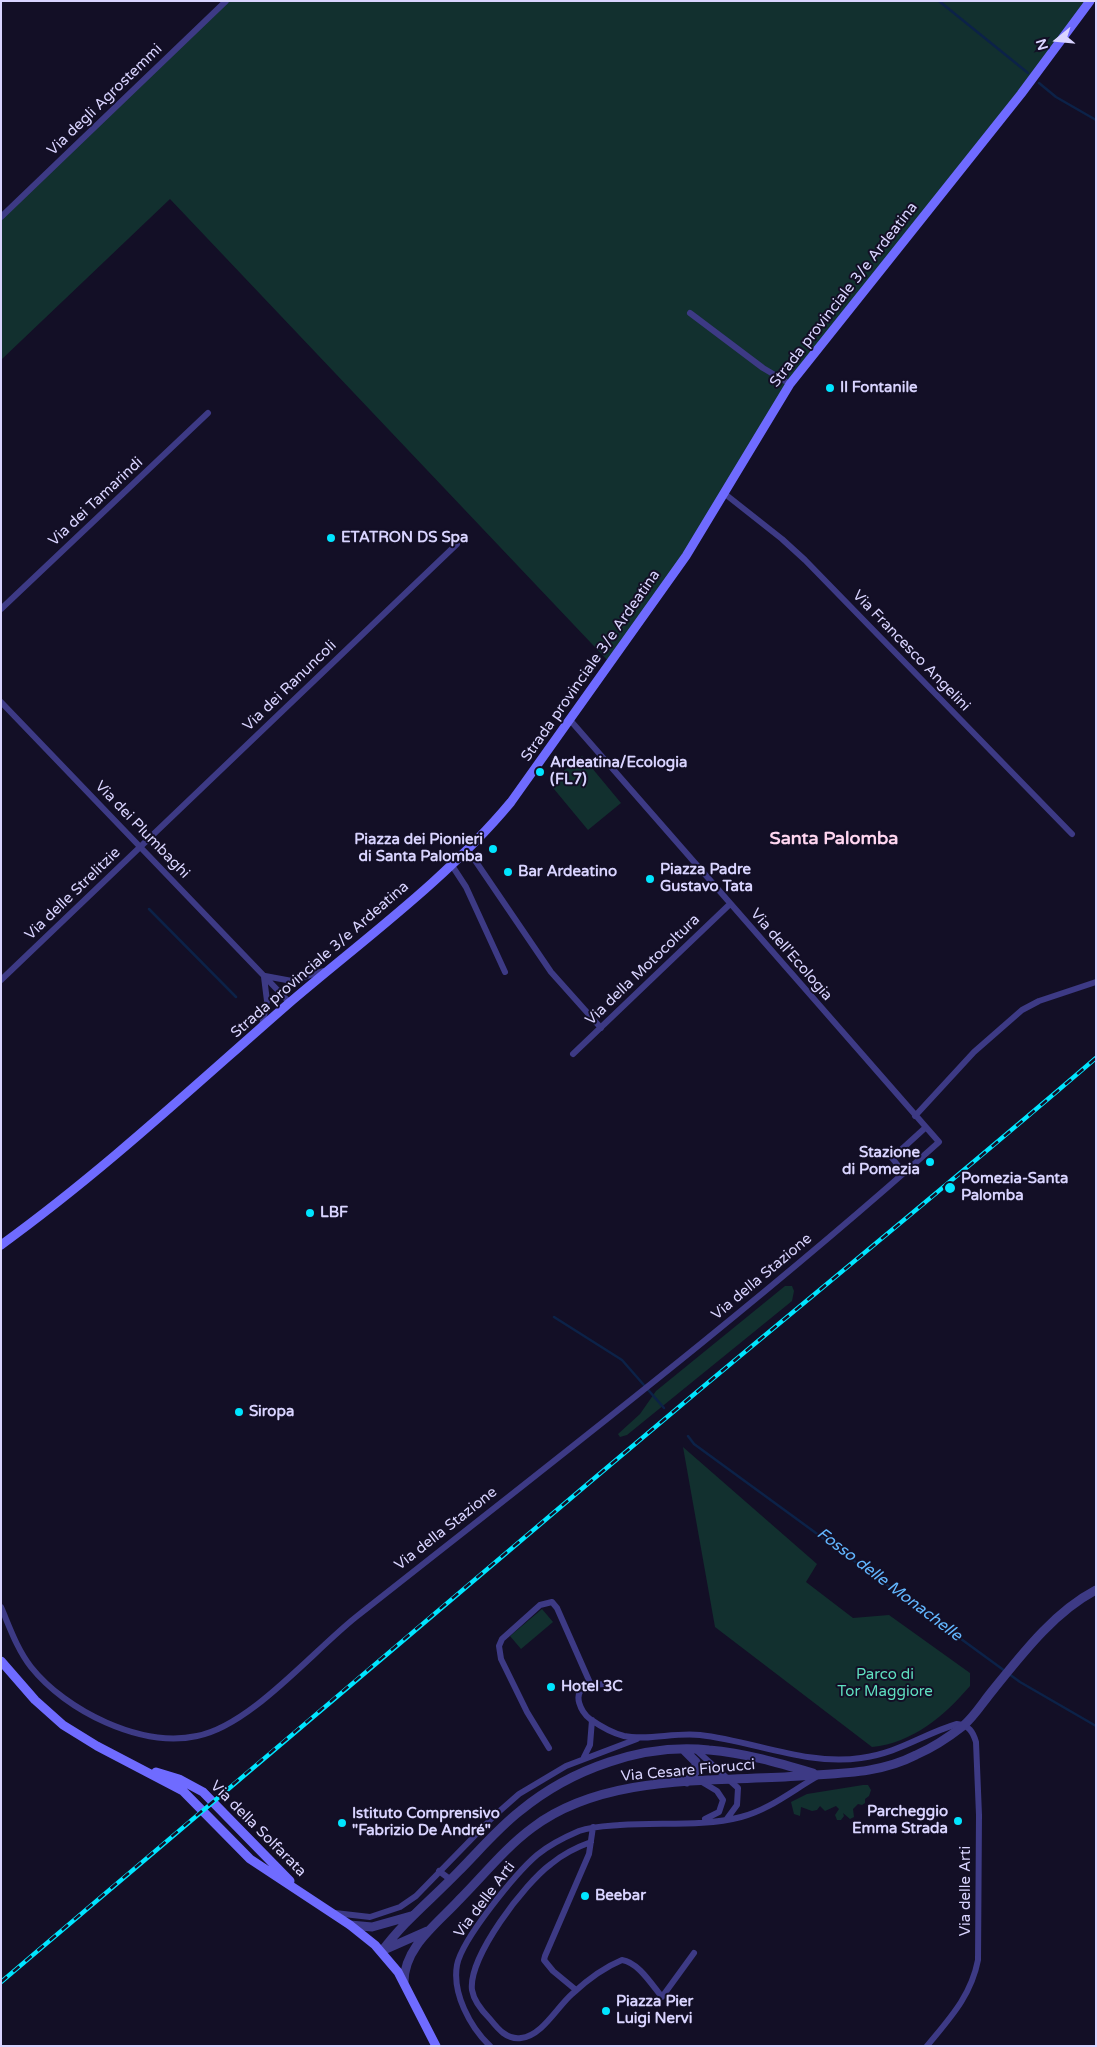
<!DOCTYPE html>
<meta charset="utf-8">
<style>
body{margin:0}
#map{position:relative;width:1097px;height:2047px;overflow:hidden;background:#130f26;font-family:"Varela Round",sans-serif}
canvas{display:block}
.frame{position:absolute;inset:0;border:2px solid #d9d4ff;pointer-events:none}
.north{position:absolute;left:1032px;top:15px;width:50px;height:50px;-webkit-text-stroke:4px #130f26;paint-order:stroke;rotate:253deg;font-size:14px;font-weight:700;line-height:20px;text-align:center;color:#d9d4ff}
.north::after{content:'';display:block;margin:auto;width:18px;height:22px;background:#d9d4ff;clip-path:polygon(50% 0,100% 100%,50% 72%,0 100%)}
</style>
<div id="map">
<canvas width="1097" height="2047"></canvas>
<div class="frame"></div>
<div class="north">N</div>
</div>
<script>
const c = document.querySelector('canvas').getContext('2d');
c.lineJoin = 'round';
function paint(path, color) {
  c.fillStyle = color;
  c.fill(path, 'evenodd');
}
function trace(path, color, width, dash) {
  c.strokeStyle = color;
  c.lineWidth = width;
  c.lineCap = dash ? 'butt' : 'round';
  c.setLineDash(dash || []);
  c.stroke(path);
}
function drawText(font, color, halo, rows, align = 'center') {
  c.font = font + ' "Varela Round",sans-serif';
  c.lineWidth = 4;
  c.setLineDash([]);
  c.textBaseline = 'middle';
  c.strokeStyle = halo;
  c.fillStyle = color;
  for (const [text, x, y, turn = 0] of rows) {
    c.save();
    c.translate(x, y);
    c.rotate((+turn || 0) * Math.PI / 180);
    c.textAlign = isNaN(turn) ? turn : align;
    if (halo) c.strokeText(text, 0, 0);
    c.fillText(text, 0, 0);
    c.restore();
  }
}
paint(new Path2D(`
 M226,1H1089L818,347L725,494L610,663L170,199L1,360V217Z
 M582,756L621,803L588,830L549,783Z
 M785,1286H792L794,1291L792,1301L627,1435L620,1437L618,1434L640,1414L656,1391Z
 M683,1447L817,1564L806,1582L853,1618L889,1615L970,1673V1686C944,1716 913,1743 872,1747L715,1627Z
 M542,1609L553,1622L521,1649L510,1636Z
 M863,1785H868L871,1790L869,1796L865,1799V1803L862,1805L858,1804L853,1809L854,1817L850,1819L843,1813L844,1816L841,1820H837L835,1815L839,1809L836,1806L825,1811L820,1806L817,1810L812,1811L801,1807L800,1816L794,1814L791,1802L807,1794Z`), '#12302f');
trace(new Path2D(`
 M939,1L1028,73
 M1039,83L1056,97L1096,120
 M149,909L236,997
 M554,1317L622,1360L664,1408
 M688,1436L694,1444L1020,1682L1096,1726`), '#0c2248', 2.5);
trace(new Path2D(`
 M1,217L226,1
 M690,313L763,368L790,384
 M725,494L782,539L805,560L1072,834
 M1,609L208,413
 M1,702L290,1003
 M468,850L551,972L601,1028
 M451,864L466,887L505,972
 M265,976L292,981L323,971
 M1,980L457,544
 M262,1026L267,1001L264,977
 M573,1054L730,904
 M915,1116L974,1052L1022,1010L1039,1001L1096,982
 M904,1173L892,1158L925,1128
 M1,1607C10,1628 17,1649 31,1667C66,1711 141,1748 197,1736C250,1726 312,1652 356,1617C552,1462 752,1309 939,1142L570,720
 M604,1684C598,1685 591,1684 585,1687C572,1694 581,1712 590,1719C600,1726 612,1733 624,1736C649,1741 674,1732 700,1735C754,1741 806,1766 861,1758C899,1753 923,1734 957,1724C969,1725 973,1732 976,1742L979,1815L978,1960C971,1996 950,2018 927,2046
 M549,1748L527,1712L501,1659L499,1646L502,1639L540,1605L552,1602L557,1608L591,1685
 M695,1749L738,1788L737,1805L726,1820
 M584,1757L590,1745L592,1720
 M702,1782L717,1791L723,1800L719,1812L705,1819
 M591,1842C577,1847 563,1854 551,1864C525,1883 468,1957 472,1990C474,2002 482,2011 490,2019C498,2029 507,2040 521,2038C542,2036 557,2007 572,1994C586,1981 605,1967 622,1960C638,1962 652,1985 662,1997L694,1953
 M439,1871L451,1880
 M335,1913L370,1917L400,1907L416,1896L494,1816L519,1794L566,1766L637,1739
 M576,1990L553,1971L544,1960L545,1956L589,1854L593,1827
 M490,2046C470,2027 452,1993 457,1965C462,1939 516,1873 537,1855C549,1845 565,1837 579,1831C593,1826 606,1826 620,1825C660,1822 703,1827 741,1817C769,1810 793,1790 818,1776`), '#3d3a85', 6);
trace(new Path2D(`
 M684,1750L696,1762V1771L687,1782
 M350,1925L372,1927L411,1916
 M384,1950L427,1931
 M382,1951C404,1921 432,1899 458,1872C478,1852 497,1829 520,1811C571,1769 643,1743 709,1750C745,1753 779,1763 813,1773
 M404,1982C404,1947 437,1924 459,1900C483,1876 505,1848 532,1828C604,1773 713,1782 800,1776C840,1773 879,1774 916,1755C932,1748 949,1737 963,1726C974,1717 983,1702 993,1690C1022,1654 1054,1612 1096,1590`), '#3d3a85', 9);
trace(new Path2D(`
 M1,1245C102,1172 194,1086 288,1004C364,939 447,879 511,802L686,556L790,384L1021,94L1090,1
 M1,1661L35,1700L63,1725L97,1746L183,1791L250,1859L350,1925L375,1945L398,1972L436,2046
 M156,1772L179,1779L203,1792L290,1881`), '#6f6bff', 9);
const rail = new Path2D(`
 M1,1982C233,1784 465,1587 698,1391C831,1280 965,1171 1096,1058`);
trace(rail, '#00e5ff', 4.5);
trace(rail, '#130f26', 2.5, [8]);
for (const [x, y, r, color] of [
 [830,388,5,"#00e5ff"],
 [331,538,5,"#00e5ff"],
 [540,772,5,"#00e5ff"],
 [493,849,5,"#00e5ff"],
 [508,872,5,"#00e5ff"],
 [650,879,5,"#00e5ff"],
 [930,1162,5,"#00e5ff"],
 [950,1188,6,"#00e5ff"],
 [310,1213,5,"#00e5ff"],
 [239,1412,5,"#00e5ff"],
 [551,1687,5,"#00e5ff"],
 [958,1821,5,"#00e5ff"],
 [342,1823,5,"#00e5ff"],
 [585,1896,5,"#00e5ff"],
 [606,2011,5,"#00e5ff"]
]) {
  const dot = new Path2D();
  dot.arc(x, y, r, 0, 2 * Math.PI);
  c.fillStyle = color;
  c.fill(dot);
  trace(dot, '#130f26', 2);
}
drawText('15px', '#d9d4ff', '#130f26', [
 ["Via degli Agrostemmi",105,100,-44],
 ["Strada provinciale 3/e Ardeatina",844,295,-52],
 ["Via dei Tamarindi",96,502,-43],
 ["Via Francesco Angelini",911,651,46],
 ["Strada provinciale 3/e Ardeatina",591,666,-55],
 ["Via dei Ranuncoli",290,686,-44],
 ["Via dei Plumbaghi",142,830,46],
 ["Via delle Strelitzie",73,894,-44],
 ["Via dell'Ecologia",791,955,49],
 ["Strada provinciale 3/e Ardeatina",320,960,-41],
 ["Via della Motocoltura",643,970,-44],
 ["Via della Stazione",762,1277,-40],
 ["Via della Stazione",446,1529,-38],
 ["Via Cesare Fiorucci",688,1771,-5],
 ["Via della Solfarata",258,1829,45],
 ["Via delle Arti",966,1891,-90],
 ["Via delle Arti",485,1900,-53]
]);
drawText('bold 15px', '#d9d4ff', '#130f26', [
 ["Il Fontanile",840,388],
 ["ETATRON DS Spa",341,538],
 ["Ardeatina/Ecologia",550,763],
 ["(FL7)",550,780],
 ["Piazza dei Pionieri",483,840,"right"],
 ["di Santa Palomba",483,857,"right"],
 ["Piazza Padre",660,870],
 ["Gustavo Tata",660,887],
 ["Bar Ardeatino",518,872],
 ["Stazione",920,1153,"right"],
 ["di Pomezia",920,1170,"right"],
 ["Pomezia-Santa",961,1179],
 ["Palomba",961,1196],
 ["LBF",320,1213],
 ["Siropa",249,1412],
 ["Hotel 3C",561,1687],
 ["Parcheggio",948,1812,"right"],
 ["Emma Strada",948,1829,"right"],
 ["Istituto Comprensivo",352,1814],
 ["\"Fabrizio De André\"",352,1831],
 ["Beebar",595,1896],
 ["Piazza Pier",616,2002],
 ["Luigi Nervi",616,2019]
], 'left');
drawText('15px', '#5fe0c0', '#130f26', [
 ["Parco di",885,1675],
 ["Tor Maggiore",885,1692]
]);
drawText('italic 16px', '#62b6ff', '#130f26', [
 ["Fosso delle Monachelle",889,1585,37]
]);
drawText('bold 18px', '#ffd6f0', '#130f26', [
 ["Santa Palomba",834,839]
]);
</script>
